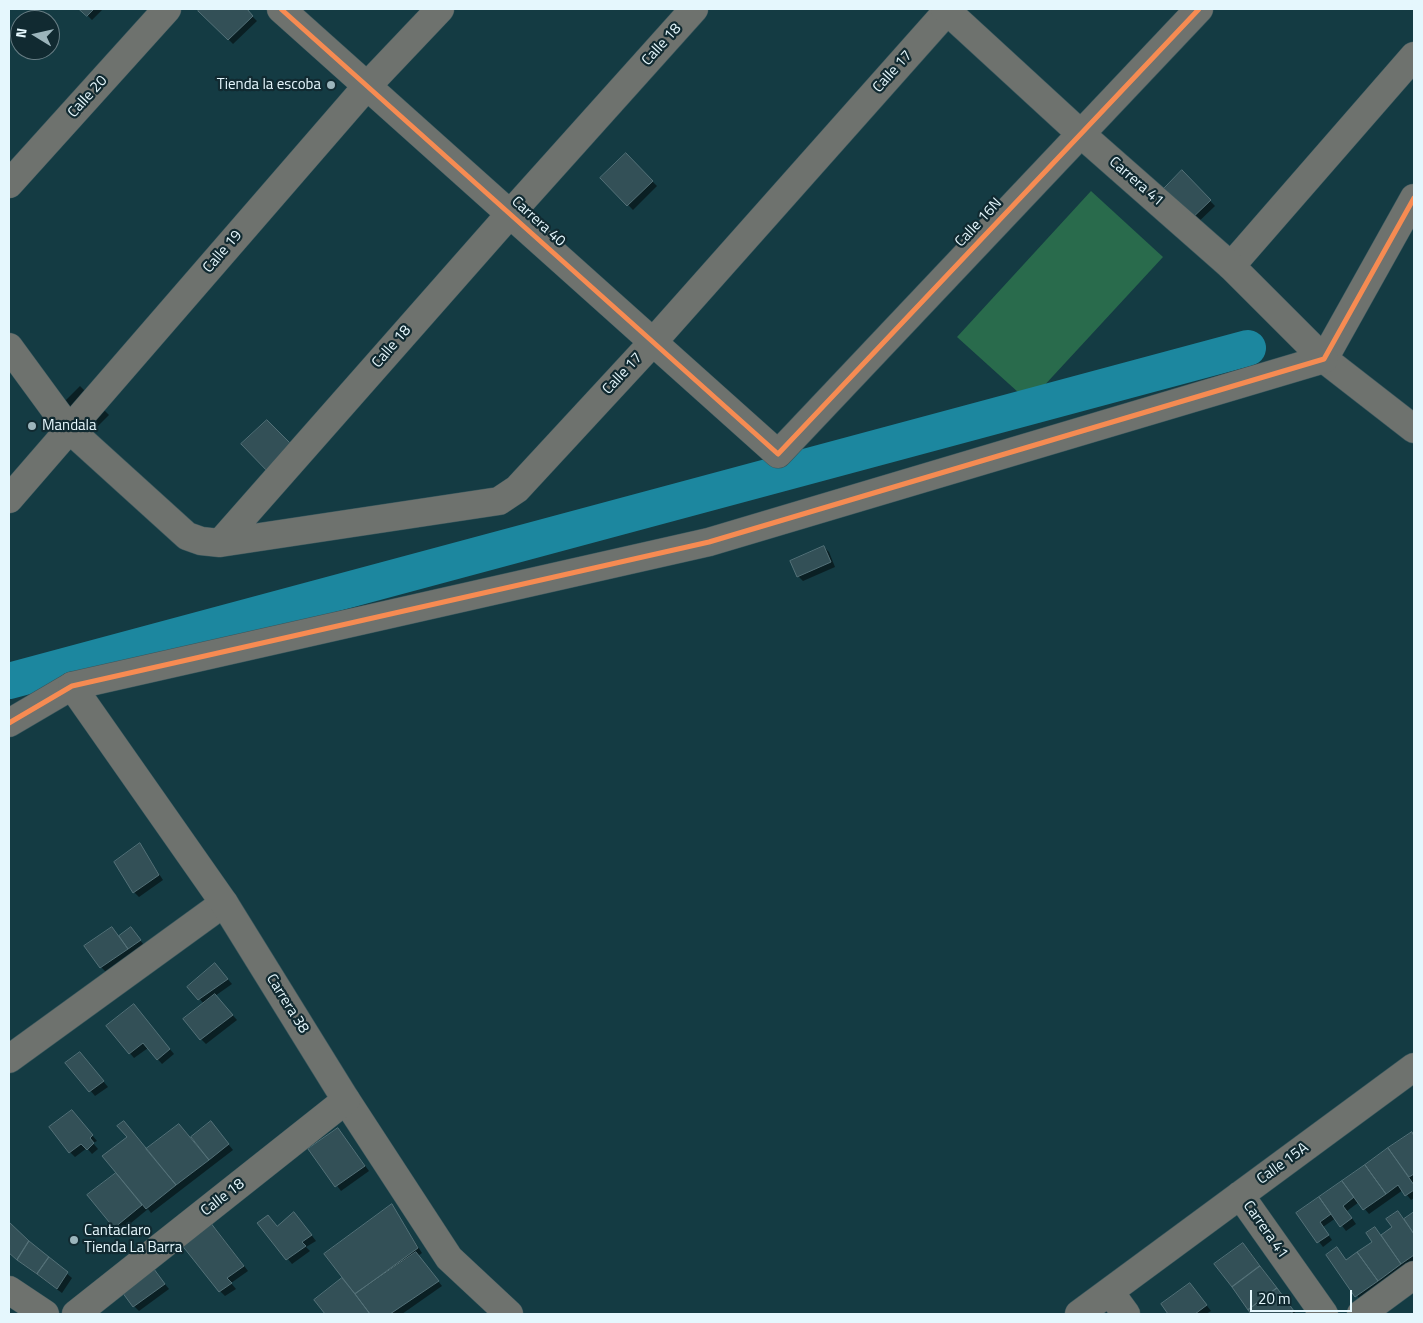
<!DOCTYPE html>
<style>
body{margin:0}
#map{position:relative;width:1423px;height:1323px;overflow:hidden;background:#143b43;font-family:"Titillium Web",sans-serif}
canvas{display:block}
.frame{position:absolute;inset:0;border:10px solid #e5f7fd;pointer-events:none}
.north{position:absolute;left:10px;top:10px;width:50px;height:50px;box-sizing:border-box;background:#112a31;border:1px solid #667c83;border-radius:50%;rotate:279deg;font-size:14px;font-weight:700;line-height:20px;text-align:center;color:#e5f7fd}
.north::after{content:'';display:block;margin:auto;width:18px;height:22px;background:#9cb5bc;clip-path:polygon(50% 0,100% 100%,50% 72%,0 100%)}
.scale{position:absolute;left:1250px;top:1290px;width:102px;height:22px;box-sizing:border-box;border:2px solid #e5f7fd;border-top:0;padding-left:6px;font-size:15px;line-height:18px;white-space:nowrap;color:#e5f7fd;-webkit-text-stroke:4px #112a31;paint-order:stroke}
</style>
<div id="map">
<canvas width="1423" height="1323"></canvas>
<div class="frame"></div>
<div class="north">N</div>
<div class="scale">20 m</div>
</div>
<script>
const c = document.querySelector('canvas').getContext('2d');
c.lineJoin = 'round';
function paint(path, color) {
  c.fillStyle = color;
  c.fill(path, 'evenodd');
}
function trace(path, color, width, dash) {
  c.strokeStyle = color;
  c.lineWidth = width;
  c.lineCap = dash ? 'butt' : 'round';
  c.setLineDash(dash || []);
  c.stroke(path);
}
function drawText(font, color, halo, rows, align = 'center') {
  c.font = font + ' "Titillium Web",sans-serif';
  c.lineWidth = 4.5;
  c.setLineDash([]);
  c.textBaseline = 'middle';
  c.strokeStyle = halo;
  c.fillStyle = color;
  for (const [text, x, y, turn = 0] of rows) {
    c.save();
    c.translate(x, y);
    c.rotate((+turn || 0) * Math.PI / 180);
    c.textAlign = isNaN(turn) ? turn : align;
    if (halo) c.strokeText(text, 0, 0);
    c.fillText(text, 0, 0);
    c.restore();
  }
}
paint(new Path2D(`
 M1091,191L1163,257L1029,402L957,337Z`), '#296b4c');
paint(new Path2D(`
 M81,9H103L92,20Z
 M201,9H245L257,21L233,44L200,11Z
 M626,155L657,186L633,210L602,178Z
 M1182,172L1215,206L1191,229Z
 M80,386L109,415L85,439L62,404Z
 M824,547L829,552L835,567L803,581L798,576Z
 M140,845L163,880L139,897L134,892Z
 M131,929L144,945L106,972L101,967L119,937Z
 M219,969L232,984L215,996L237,1020L206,1044L201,1039L204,1004L189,987Z
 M138,1011L174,1054L162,1064L148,1048L134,1058L107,1026Z
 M84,1058L108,1087L95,1096L67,1063Z
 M77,1117L97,1141L93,1143L98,1149L92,1154L87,1148L75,1157L70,1152Z
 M211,1123L233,1150L151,1213L148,1209L120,1232L89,1195L147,1151L184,1130L191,1138Z
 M338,1129L369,1171L341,1191L310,1150Z
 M1414,1131V1198L1411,1200L1403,1190L1369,1214L1359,1202L1347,1211L1356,1224L1346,1231L1336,1218L1323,1227L1332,1240L1323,1247L1298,1214Z
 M392,1206L422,1253L418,1256L442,1286L402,1314H326L316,1301L344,1278Z
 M1398,1212L1405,1220L1414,1213V1263L1361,1301L1328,1256L1347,1261L1394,1228Z
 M299,1219L316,1241L306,1247L310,1251L292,1264L259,1223L277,1227Z
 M9,1224L72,1278L62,1293L9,1254Z
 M215,1228L248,1271L231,1283L236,1289L225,1296L220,1291Z
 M1243,1245L1248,1249L1296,1314H1253L1216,1264Z
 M155,1272L169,1289L139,1311L134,1306Z
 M1194,1289L1211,1311L1206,1314H1170L1162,1305Z`), '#0007');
trace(new Path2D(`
 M9,681L1248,348`), '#1c879f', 36);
const building = new Path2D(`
 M79,9H94L87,16Z
 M200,9H247L253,16L228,40L198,11Z
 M626,153L653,181L627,206L600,178Z
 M1182,170L1211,200L1185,225L1157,196Z
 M267,420L296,449L270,474L241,444Z
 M824,546L831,562L797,577L790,561Z
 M140,843L159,875L133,893L114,862Z
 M112,927L128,949L100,968L84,946Z
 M131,927L141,940L128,949L119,936Z
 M215,963L228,979L198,1000L187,987Z
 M215,994L233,1015L200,1040L183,1019Z
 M134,1004L170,1049L157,1060L143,1043L129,1054L106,1026Z
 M80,1052L104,1081L89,1092L65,1063Z
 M72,1110L93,1135L90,1138L94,1143L87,1150L81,1144L69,1153L49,1127Z
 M124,1121L176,1185L146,1209L102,1156L127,1137L117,1126Z
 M211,1121L229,1144L209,1160L191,1137Z
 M179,1124L209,1160L176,1185L146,1149Z
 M338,1128L365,1166L335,1187L308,1149Z
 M1412,1132L1414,1136V1174L1409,1177L1388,1148Z
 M1388,1148L1414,1185V1190L1405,1196L1398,1185L1386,1194L1365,1165Z
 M1365,1165L1386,1194L1363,1210L1342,1181Z
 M116,1173L142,1205L114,1228L87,1195Z
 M1342,1181L1354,1197L1343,1206L1352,1218L1340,1227L1319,1197Z
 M1319,1197L1331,1214L1320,1222L1329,1235L1317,1243L1296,1213Z
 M392,1204L418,1248L355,1294L324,1254Z
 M1398,1211L1414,1234V1255L1401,1264L1381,1235L1392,1227L1386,1219Z
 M294,1212L312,1235L302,1242L306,1246L286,1260L257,1223L268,1215L277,1226Z
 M1414,1212V1234L1404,1219Z
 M9,1222L29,1241L17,1260L9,1253Z
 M210,1222L244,1266L227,1278L232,1283L219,1292L181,1244Z
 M1375,1227L1401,1264L1378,1281L1357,1252L1372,1242L1366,1233Z
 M29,1241L49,1257L37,1274L17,1260Z
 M1243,1243L1260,1266L1232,1287L1214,1264Z
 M1337,1247L1346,1260L1357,1252L1378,1281L1355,1297L1326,1255Z
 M416,1252L439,1281L390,1314H370L355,1294Z
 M49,1257L68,1272L57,1289L37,1274Z
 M151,1265L165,1284L133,1307L122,1292Z
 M1260,1266L1277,1288L1248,1310L1232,1287Z
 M342,1278L355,1294L370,1314H325L314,1300Z
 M1190,1283L1207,1305L1195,1314H1168L1161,1304Z
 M1277,1288L1294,1311L1290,1314H1251L1248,1310Z`);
paint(building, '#335057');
trace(building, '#547178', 1);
const minor = new Path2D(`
 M281,9L778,454L1199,9
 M9,184L167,9
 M1414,198L1324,359L1414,429
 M1231,266L1414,56
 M9,347L69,429L187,536L201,541L220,543L510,214L694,9
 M9,499L367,86L440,9
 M220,543L499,501L517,489L653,342L949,9
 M9,723L72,686
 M9,1059L224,903
 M346,1100L449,1258L509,1314
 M1240,1195L1324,1314
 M9,1290L45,1314
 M1110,1292L1126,1314
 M1079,1314L1414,1067
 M1361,1314L1414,1275`);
const tertiary = new Path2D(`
 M945,9L1081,134L1231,266L1324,359
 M76,1314L346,1100L224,903L72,686L709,542L1324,359`);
trace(minor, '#39575d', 29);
trace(tertiary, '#39575d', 29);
trace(minor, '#6e726e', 28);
trace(tertiary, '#6e726e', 28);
trace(new Path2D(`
 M281,9L778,454L1199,9
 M9,723L72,686L709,542L1324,359L1414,198`), '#f68b52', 5);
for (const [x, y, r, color] of [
 [331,85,5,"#9cb5bc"],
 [32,426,5,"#9cb5bc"],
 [74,1240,5,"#9cb5bc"]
]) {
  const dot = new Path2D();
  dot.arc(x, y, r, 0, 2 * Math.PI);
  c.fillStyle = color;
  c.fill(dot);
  trace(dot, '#112a31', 2);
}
drawText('15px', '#e5f7fd', '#112a31', [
 ["Calle 18",662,45,-48],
 ["Calle 17",893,72,-48],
 ["Calle 20",88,97,-48],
 ["Carrera 41",1136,182,41],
 ["Carrera 40",538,222,42],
 ["Calle 16N",979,223,-47],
 ["Calle 19",223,252,-49],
 ["Calle 18",392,347,-49],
 ["Calle 17",623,374,-47],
 ["Carrera 38",287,1004,58],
 ["Calle 15A",1283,1164,-36],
 ["Calle 18",223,1198,-38],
 ["Carrera 41",1265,1230,55]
]);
drawText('15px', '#e5f7fd', '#112a31', [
 ["Tienda la escoba",321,85,"right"],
 ["Mandala",42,426],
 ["Cantaclaro",84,1231],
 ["Tienda La Barra",84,1248]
], 'left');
</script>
